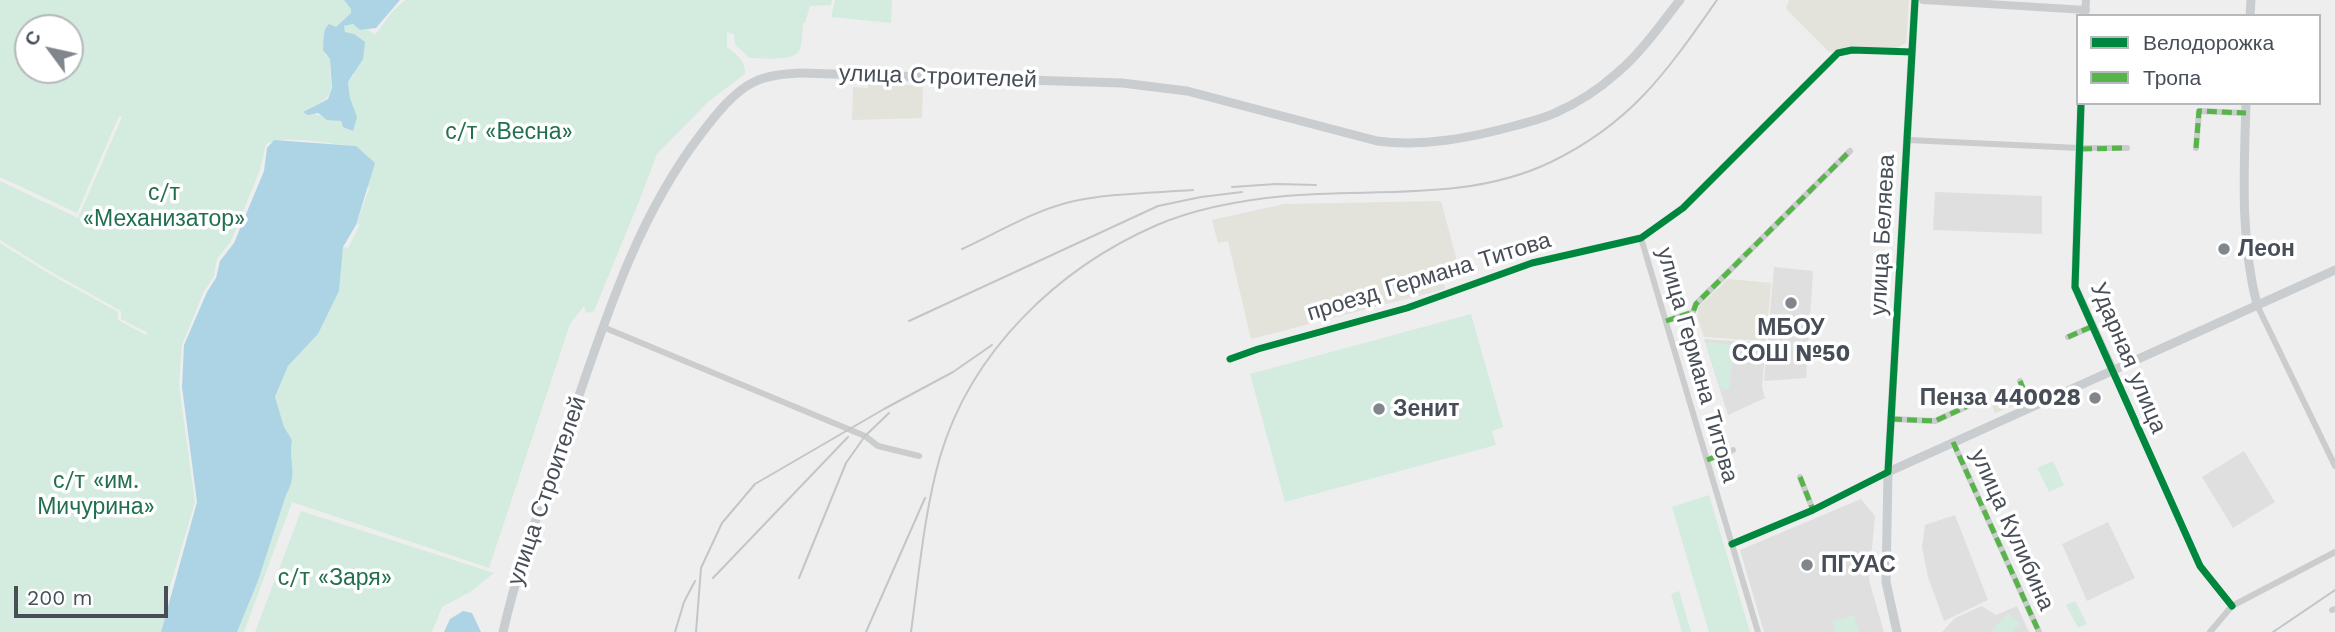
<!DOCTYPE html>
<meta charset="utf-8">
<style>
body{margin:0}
#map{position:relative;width:2335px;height:632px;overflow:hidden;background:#eee;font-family:"Work Sans",sans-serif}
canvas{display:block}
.legend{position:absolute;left:2076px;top:14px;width:245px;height:91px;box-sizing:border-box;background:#fff;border:2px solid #b5b8bc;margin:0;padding:9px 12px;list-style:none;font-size:21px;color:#474e57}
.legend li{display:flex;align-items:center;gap:14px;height:35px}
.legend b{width:35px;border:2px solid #b5b8bc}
.north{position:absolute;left:14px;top:14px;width:70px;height:70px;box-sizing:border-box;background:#fff;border:2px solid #b5b8bc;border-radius:50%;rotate:303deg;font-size:19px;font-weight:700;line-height:28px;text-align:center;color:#474e57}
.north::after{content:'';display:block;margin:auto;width:24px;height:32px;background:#81868c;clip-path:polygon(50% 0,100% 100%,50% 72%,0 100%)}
.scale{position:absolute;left:14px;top:586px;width:154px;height:32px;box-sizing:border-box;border:4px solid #474e57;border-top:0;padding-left:9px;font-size:21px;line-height:24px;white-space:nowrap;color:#474e57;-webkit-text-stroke:5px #fff;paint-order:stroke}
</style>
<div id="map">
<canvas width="2335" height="632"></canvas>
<ul class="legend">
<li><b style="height:9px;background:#00873e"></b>Велодорожка</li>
<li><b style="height:9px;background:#57b448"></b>Тропа</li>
</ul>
<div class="north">С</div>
<div class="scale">200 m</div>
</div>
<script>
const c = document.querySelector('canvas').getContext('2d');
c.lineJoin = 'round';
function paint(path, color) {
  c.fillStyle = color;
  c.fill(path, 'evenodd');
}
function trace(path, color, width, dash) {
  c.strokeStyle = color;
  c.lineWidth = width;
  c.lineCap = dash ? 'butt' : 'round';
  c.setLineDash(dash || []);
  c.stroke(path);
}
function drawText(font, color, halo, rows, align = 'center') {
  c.font = font + ' "Work Sans",sans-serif';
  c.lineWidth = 7;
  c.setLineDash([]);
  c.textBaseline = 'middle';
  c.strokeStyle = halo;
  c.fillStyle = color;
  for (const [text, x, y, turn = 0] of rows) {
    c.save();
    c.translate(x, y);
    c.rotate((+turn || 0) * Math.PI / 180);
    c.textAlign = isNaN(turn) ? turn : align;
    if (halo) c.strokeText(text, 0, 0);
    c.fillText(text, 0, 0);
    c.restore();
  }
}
paint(new Path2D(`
 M1789,0H1909L1906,43L1895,49L1850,46L1833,52L1828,51L1788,11L1786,8Z
 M868,82L923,86L922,118L852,120L853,87L868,88Z
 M1441,201L1461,276L1451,280L1450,275L1443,277L1445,289L1251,339L1228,241L1218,243L1212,220L1284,204Z
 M1728,279L1771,283L1766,341L1704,337L1697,317L1698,307Z
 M2018,393L2022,403L1995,413L1991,403Z`), '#e3e2db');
paint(new Path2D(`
 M1935,192L2042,196V234L1933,230Z
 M1774,267L1813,271L1806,378L1764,381Z
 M1704,339L1766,343L1762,387L1765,398L1728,415Z
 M2244,451L2275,502L2233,528L2202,477Z
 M1861,499L1875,516L1869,580L1884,632H1764L1740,550Z
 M1955,515L1988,600L1944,621L1928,577L1922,547L1925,525Z
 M2108,522L2135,578L2087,601L2062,544Z
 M1982,606L1996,615L2017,606L2029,632H1942L1955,618Z`), '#e0dfdf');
paint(new Path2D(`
 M0,0H344L351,9V13L336,28L324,34L326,56L330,58C330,97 340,92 303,112C319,113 324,119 341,121L354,107L350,98L348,82L354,75V34L345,32L344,26L353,24L360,30L367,29L375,35L392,12L405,0H832L831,5L810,6L805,23H803C802,31 803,44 799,51C792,62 760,58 749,58L735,44L734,34L727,32V47C737,55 746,61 745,74L709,101L657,154L640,199L594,311L586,313L584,306L570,324L489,568L292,502L244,632H237L258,581L286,495C299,473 288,462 292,440L284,427L275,398L288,366L318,334L339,291L343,247L348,248L360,224L356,225L369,189L356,146C333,145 285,134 266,144L260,170L231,241L217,259L214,276L204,291L182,345L179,386L195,502L166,600L165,605L169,598L161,632H0V243L48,273L118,312V320L146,335L148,333L121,319V311L48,270L0,240V181L78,218L122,117L119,116L77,213L0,177ZM28,28H70V70H28Z
 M835,0H892L891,23L831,17Z
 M1471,314L1503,427L1492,431L1496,445L1285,502L1250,374Z
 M1710,342L1734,345L1729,389H1721L1706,344Z
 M2053,461L2064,485L2049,492L2037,468Z
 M1709,495L1750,632H1709L1672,507Z
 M301,511L494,573L470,592L442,607L432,632H255Z
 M1679,591L1691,632H1682L1671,594Z
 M2075,601L2087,624L2078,628L2066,605Z
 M2008,613L2020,623L2012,632H1991Z
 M1854,615L1859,632H1835L1832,621Z`), '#d4ebdf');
paint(new Path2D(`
 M344,0H400L376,28L360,30L353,24L344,26L345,32L354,34L365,42L363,59L348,82L350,98L357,117L353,131L343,127L341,121L327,120L318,113L308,115L303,112L328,99L332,88L330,59L323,50C324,41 322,30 329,24L336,27L351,13V9Z
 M274,140L356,146L375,163L356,225L343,247L339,291L318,334L288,366L275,397L284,427L292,440C288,462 299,473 286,495L258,581L237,632H161L197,502L182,387L184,345L207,292L216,278L220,261L234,243L264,171L267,148Z
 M463,611L472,613L481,632H444L450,619Z`), '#add4e4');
trace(new Path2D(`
 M1908,140L2079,148H2127
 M2196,148L2199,111L2246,113
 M1641,238L1758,632
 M2257,305L2335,466
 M1666,321L1693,312L1696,304L1850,151
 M603,327L865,436L878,446L919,456
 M2068,337L2093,326
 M1230,359L1258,349L1407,308L1532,263L1641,238L1683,208L1838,53L1852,50L1912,52
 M2113,370L2200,566L2232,606
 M2020,381L2031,407
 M1892,419L1935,421L1970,405
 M1953,442L2039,632
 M1707,460L1733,450
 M1800,477L1813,510
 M1732,544L1813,510L1888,472
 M2332,610L2335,609
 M2210,632L2232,606L2335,552`), '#caccce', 6);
trace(new Path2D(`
 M1923,0L2086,10
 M2085,16L2086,0
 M2081,103L2075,287L2113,370
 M1888,472L1915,0`), '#caccce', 8);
trace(new Path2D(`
 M2250,16L2251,0
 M2246,103C2244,171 2240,238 2257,305
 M503,632C518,566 542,503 564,439C601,334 632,224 701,134C715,116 733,92 754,82C768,75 785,74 801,73L1122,83L1187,91L1377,141C1423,147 1470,138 1514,126C1528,122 1542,119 1555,113C1578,103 1599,89 1617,73C1642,52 1660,25 1680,0
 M1897,632L1886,582L1888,472L2335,270`), '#cacdcf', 9);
trace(new Path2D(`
 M1232,187L1276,184L1316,185
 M962,249C997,233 1033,211 1070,202C1110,193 1153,193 1193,190
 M909,321L1158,206L1201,197L1242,192
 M713,578L848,437
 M799,578L846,463L865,436L889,413
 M675,632L684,602L695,581
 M696,632L701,568L722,523L755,484L884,409L953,372L992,345
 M866,632L925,498
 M911,632C919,574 924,513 940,457C971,351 1058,268 1157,225C1197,208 1242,200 1285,196C1374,188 1468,202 1551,162C1632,123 1667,71 1717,0
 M2273,632L2335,590`), '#c4c5c7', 2);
trace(new Path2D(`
 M2196,148L2199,111L2246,113
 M2082,149L2127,148
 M1666,321L1693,312L1696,304L1850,151
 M2068,337L2093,326
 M2020,381L2031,407
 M1892,419L1935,421L1970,405
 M1953,442L2039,632
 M1707,460L1733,450
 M1800,477L1813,510`), '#57b448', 5, [10, 5]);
trace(new Path2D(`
 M2081,103L2075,287L2200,566L2232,606
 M1230,359L1258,349L1407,308L1532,263L1641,238L1683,208L1838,53L1852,50L1912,52
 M1732,544L1813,510L1888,472L1915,0`), '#00873e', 7);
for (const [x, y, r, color] of [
 [2224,249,7,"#81868c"],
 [1791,303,7,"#81868c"],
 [2095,398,7,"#81868c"],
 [1379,409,7,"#81868c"],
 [1807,565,7,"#81868c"]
]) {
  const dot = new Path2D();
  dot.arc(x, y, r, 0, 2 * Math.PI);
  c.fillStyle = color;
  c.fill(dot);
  trace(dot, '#fff', 2.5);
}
drawText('23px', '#474e57', '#fff', [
 ["улица Строителей",938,77,2],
 ["улица Беляева",1883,235,-87],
 ["проезд Германа Титова",1429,277,-17],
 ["Ударная улица",2128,358,67],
 ["улица Германа Титова",1697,365,74],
 ["улица Строителей",547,491,-71],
 ["улица Кулибина",2012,530,66]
]);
drawText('23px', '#216f4e', '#fff', [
 ["с/т «Весна»",509,132],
 ["с/т",164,193],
 ["«Механизатор»",164,219],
 ["с/т «им.",96,481],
 ["Мичурина»",96,507],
 ["с/т «Заря»",335,578]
]);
drawText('bold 23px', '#474e57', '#fff', [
 ["Леон",2238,249],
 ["МБОУ",1791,328,"center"],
 ["СОШ №50",1791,354,"center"],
 ["Пенза 440028",2081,398,"right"],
 ["Зенит",1393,409],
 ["ПГУАС",1821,565]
], 'left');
</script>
